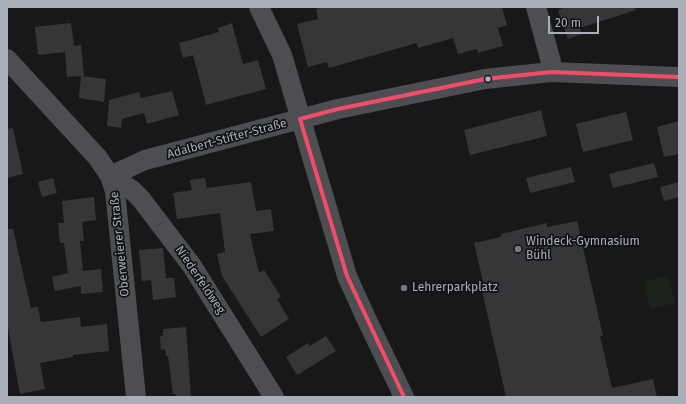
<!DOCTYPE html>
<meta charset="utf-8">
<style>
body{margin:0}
#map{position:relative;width:686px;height:404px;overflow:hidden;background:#181819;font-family:"Fira Sans",sans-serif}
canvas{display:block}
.frame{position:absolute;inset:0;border:8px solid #a8afbb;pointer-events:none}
.scale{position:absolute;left:548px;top:16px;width:51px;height:18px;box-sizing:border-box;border:2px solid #a8afbb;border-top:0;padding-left:5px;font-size:12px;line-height:14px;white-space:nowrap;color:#a8afbb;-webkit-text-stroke:3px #121215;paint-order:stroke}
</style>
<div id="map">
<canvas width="686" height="404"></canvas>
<div class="frame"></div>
<div class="scale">20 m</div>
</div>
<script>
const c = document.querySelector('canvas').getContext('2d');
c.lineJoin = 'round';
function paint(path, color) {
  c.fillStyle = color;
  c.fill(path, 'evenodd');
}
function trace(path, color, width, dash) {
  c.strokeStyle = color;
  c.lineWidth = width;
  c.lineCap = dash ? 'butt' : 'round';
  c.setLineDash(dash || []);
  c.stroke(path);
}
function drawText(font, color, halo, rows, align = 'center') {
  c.font = font + ' "Fira Sans",sans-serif';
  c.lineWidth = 3.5;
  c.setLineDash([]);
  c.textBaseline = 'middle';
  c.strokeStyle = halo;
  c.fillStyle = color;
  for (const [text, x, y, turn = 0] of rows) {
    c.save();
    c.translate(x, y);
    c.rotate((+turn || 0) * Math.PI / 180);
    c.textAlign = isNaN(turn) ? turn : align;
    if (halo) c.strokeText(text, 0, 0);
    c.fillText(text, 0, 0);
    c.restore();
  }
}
paint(new Path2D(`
 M668,276L675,303L650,309L644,282Z`), '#1c231d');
paint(new Path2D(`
 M324,7H502L507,25L498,28L503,46L478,53L477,49L458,54L453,38L418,48L417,43L329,68L327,62L308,67L297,24L318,19L316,9Z
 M566,7H635L636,10L580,28L582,34L568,39L558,10Z
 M71,23L74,46L81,45L84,76L67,77L65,52L38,55L35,27Z
 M232,23L243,64L258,60L266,89L206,105L193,55L183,58L179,43L219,32L218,28Z
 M81,76L106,79L104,102L79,98Z
 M172,91L179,115L147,124L144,113L122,119L121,128L107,126L109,100L139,92L141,98Z
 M541,110L547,136L470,155L464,130Z
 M626,112L633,140L583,152L576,124Z
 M679,121V154L664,157L657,127Z
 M13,128L23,174L7,178V129Z
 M654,163L658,177L613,188L609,174Z
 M571,167L575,182L530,193L526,178Z
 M53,178L57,193L42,197L38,182Z
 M205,178L207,188L251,182L256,211L271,209L274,231L250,234L259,273L264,270L281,297L277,299L289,319L261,337L222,276L217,254L225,252L220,213L177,219L173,193L192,190L190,180Z
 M679,182V197L664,201L660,187Z
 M94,197L96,220L82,222L84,241H80L83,271L101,269L103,292L81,294V286L55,291L52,277L68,273L64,243H60L58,223H64L62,201Z
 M577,221L603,336H600L612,388L653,379L657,397H506L482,290H485L474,243L501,237V234L547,223V227Z
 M7,229H13L31,308L38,307L41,322L80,317L81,327L107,324L109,351L73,355V357L40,363L45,389L20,394L7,323Z
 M163,248L166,278H174L176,297L153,300L151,280L142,281L139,250Z
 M186,327L191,397H176V394H173L168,356H166L165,349L161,350L160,336H163V329Z
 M326,336L336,351L297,375L286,357L308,343L310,346Z`), '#363638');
trace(new Path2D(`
 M259,7L282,55L347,276L365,316L404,397
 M536,7L551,62V72
 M7,59L98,158L110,176L115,191L136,397
 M110,176L145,160L338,109L485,79L551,72L679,77
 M110,176L132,190L141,199L192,266L274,397`), '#4c4e52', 20);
trace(new Path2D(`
 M404,397L347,276L300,119L338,109L485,79L551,72L679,77`), '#f54b6a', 4);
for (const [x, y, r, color] of [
 [488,79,3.5,"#a8afbb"],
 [518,249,4,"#767a82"],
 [404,288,4,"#767a82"]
]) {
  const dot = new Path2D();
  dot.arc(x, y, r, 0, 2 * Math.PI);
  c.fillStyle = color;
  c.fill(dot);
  trace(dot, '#121215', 1.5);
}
drawText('12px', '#a8afbb', '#121215', [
 ["Adalbert-Stifter-Straße",227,139,-15],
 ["Oberweierer Straße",120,244,-96],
 ["Niederfeldweg",200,280,56]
]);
drawText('12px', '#a8afbb', '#121215', [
 ["Windeck-Gymnasium",526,242],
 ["Bühl",526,256],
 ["Lehrerparkplatz",412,288]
], 'left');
</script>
